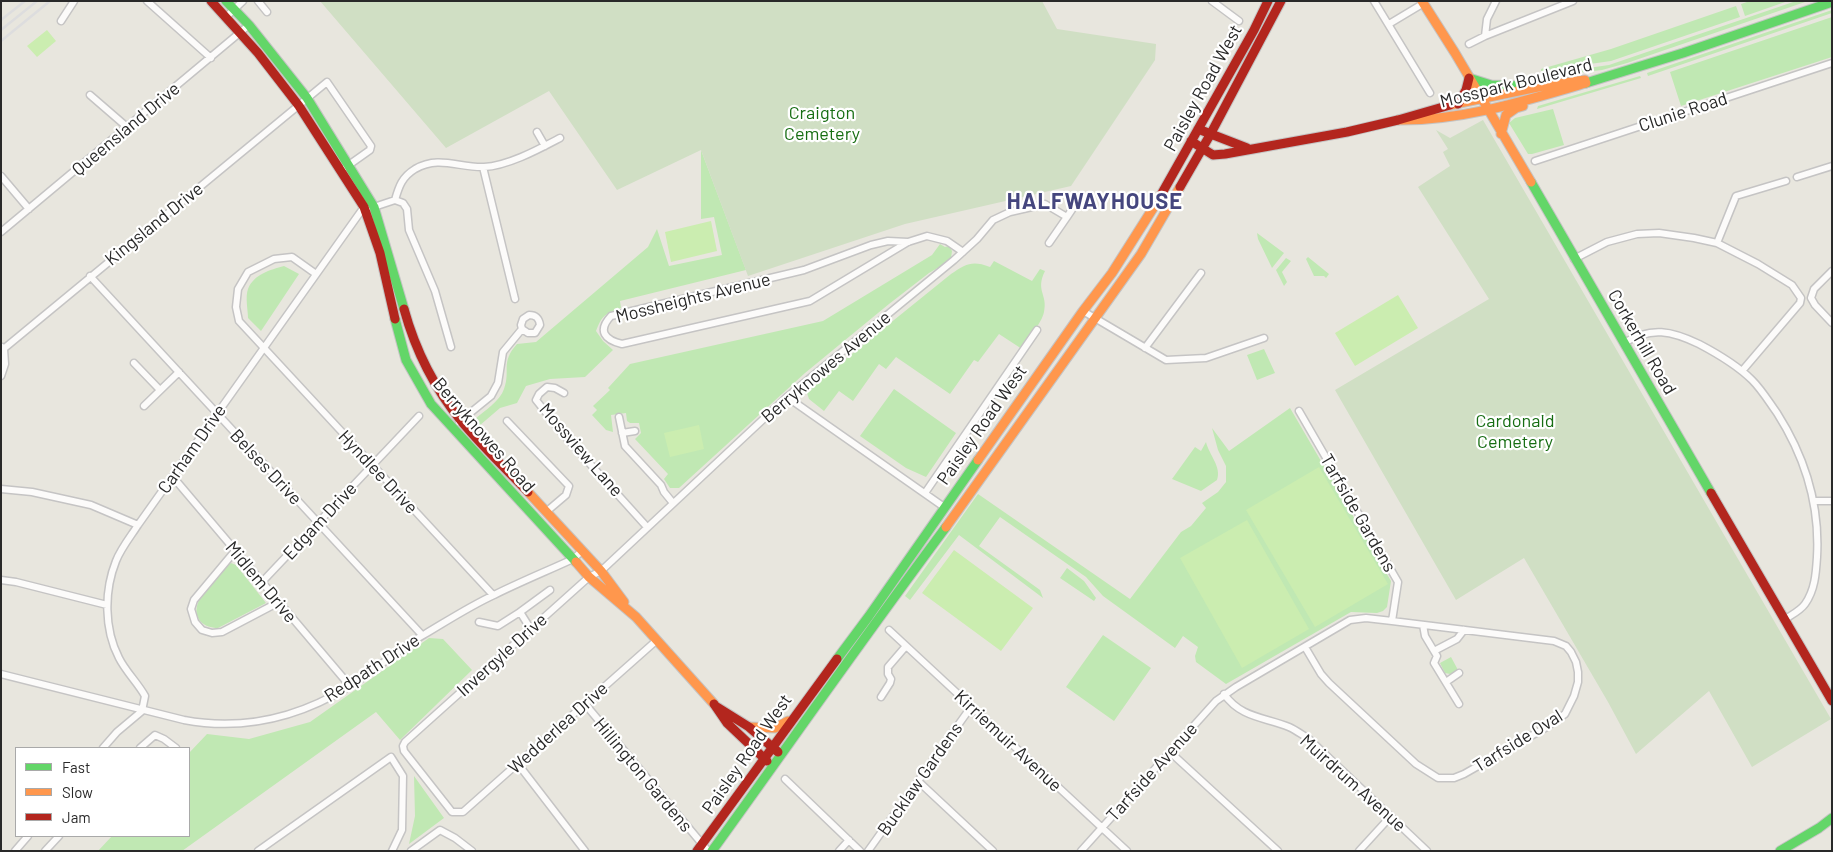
<!DOCTYPE html>
<style>
body{margin:0}
#map{position:relative;width:1833px;height:852px;overflow:hidden;background:#e8e6de;font-family:Barlow,sans-serif}
canvas{display:block}
.frame{position:absolute;inset:0;border:2px solid #292929;pointer-events:none}
.legend{position:absolute;left:15px;top:747px;width:175px;height:90px;box-sizing:border-box;background:#fff;border:1px solid #a9a9a9;margin:0;padding:6px 9px;list-style:none;font-size:15px;color:#292929}
.legend li{display:flex;align-items:center;gap:10px;height:25px}
.legend b{width:25px;border:1px solid #a9a9a9}
</style>
<div id="map">
<canvas width="1833" height="852"></canvas>
<div class="frame"></div>
<ul class="legend">
<li><b style="height:6px;background:#63d668"></b>Fast</li>
<li><b style="height:6px;background:#ff974d"></b>Slow</li>
<li><b style="height:6px;background:#b3261e"></b>Jam</li>
</ul>
</div>
<script>
const c = document.querySelector('canvas').getContext('2d');
c.lineJoin = 'round';
function paint(path, color) {
  c.fillStyle = color;
  c.fill(path, 'evenodd');
}
function trace(path, color, width, dash) {
  c.strokeStyle = color;
  c.lineWidth = width;
  c.lineCap = dash ? 'butt' : 'round';
  c.setLineDash(dash || []);
  c.stroke(path);
}
function drawText(font, color, halo, rows, align = 'center') {
  c.font = font + ' Barlow,sans-serif';
  c.lineWidth = 4.5;
  c.setLineDash([]);
  c.textBaseline = 'middle';
  c.strokeStyle = halo;
  c.fillStyle = color;
  for (const [text, x, y, turn = 0] of rows) {
    c.save();
    c.translate(x, y);
    c.rotate((+turn || 0) * Math.PI / 180);
    c.textAlign = isNaN(turn) ? turn : align;
    if (halo) c.strokeText(text, 0, 0);
    c.fillText(text, 0, 0);
    c.restore();
  }
}
paint(new Path2D(`
 M1750,1H1788L1745,16L1741,4Z
 M1796,1H1808L1627,63L1602,70L1546,77V74L1609,65Z
 M1736,6L1740,17L1611,61L1541,71V69L1611,49Z
 M1832,10V13L1648,76L1647,73Z
 M1832,17V57L1681,106L1670,72Z
 M1640,76L1641,78L1537,109L1538,106Z
 M1553,109L1564,145L1532,154H1528L1509,123L1515,118Z
 M701,150L746,270L620,301L621,308C605,314 602,315 596,331L603,341L613,350L585,377L550,379L526,386L517,403L500,408L479,426L474,420C484,411 500,401 504,389C511,370 500,363 517,344L536,342L648,247L657,229L669,266L722,255L714,217L701,219Z
 M1257,233L1284,253L1272,268L1258,239Z
 M940,244L945,247L949,246L952,251L951,258L941,266L929,273L889,304L805,373L679,488H670L664,479L668,474L635,439L641,433L639,423H630L627,421L626,413L611,415L613,432L606,430L592,415L597,410L593,406L610,390L608,388L630,364L823,321L932,255Z
 M1308,257L1329,274L1326,278L1324,276H1314L1306,259Z
 M1286,258L1291,261L1282,272L1287,282L1284,286L1276,270Z
 M994,261L1032,281L1040,269L1045,271C1035,291 1048,294 1044,312C1042,323 1027,339 1022,349L999,334L978,362L974,360L950,394L896,357L886,369L879,364L853,401L839,391L824,411L809,399L807,393L816,383L951,274C966,264 972,260 990,267Z
 M284,266L299,274L261,331L248,318C248,310 245,297 248,289C254,274 270,270 284,266Z
 M1264,349L1275,373L1257,380L1247,355Z
 M894,389L956,433L926,477L906,468L860,436Z
 M1290,408L1391,581L1387,607L1383,611L1377,613L1351,612L1226,684L1196,662L1195,656L1198,647L1183,636L1175,648L1103,596L1086,577L1000,517L979,546L1040,590L1043,598L959,535L910,600L905,596L978,494L1130,599L1181,532L1191,526L1206,508L1202,503L1218,492L1226,482V466L1218,450L1212,428L1229,451Z
 M1206,442C1209,455 1222,467 1217,480L1201,491L1172,479L1195,447L1201,451Z
 M231,563L236,565L266,603L218,628C211,628 205,626 200,621C186,603 217,578 228,565Z
 M1067,568L1084,581L1096,598L1094,601L1060,578Z
 M1103,635L1151,668L1114,721L1066,687Z
 M429,638L443,639L472,670L400,740L376,712L182,851H98L112,836H189V753L207,734L249,739L310,722Z
 M1451,657L1458,670L1450,674L1445,673L1440,663Z
 M414,776L444,818L409,844L415,816Z`), '#c0e8b3');
paint(new Path2D(`
 M320,1H1042L1057,29L1156,44L1155,60L1071,186L905,224L748,276L701,150L617,190L549,91L446,148Z
 M1483,120L1831,719L1752,767L1709,691L1636,754L1608,702L1524,558L1456,600L1335,390L1489,299L1418,187L1450,166L1443,152L1448,149L1436,130L1450,138Z`), '#d0dfc4');
paint(new Path2D(`
 M47,30L56,41L37,57L27,46Z
 M711,221L717,251L671,262L665,232Z
 M1398,295L1418,328L1355,366L1335,333Z
 M699,425L704,449L670,457L664,433Z
 M1319,467L1388,584L1315,627L1246,510Z
 M1247,520L1309,629L1242,668L1180,558Z
 M954,550L1033,608L1001,651L922,593Z`), '#cbedb0');
const street = new Path2D(`
 M147,1L211,58
 M258,1L267,12
 M1212,1L1239,21
 M1374,1L1430,93
 M226,17L243,1
 M61,21L74,1
 M1389,24L1424,3
 M1485,36L1573,1
 M1469,44L1485,36L1487,19L1496,1
 M90,95L127,127
 M537,132L545,146
 M1535,161L1832,63
 M483,167L515,299
 M1,176L29,209
 M1797,177L1832,166
 M395,200C399,186 402,177 415,169C439,155 459,168 484,167C508,166 539,149 560,138
 M1067,217L1077,202
 M1,232L249,25
 M908,242L888,241L871,245L804,270L611,316C597,331 605,340 622,344L810,301L908,242L927,236L947,241L963,252
 M1717,243L1736,196L1786,181
 M1574,259L1607,242L1637,234L1659,233L1694,238L1717,243L1758,264L1792,285L1801,298L1800,303L1742,371
 M1832,271L1814,289L1811,298L1815,305L1832,323
 M316,274L292,257L274,259L248,272L238,289L236,307L239,321L493,595
 M90,276L422,635
 M1083,311L1166,360L1206,358L1264,338
 M1624,343C1651,326 1672,331 1699,344C1718,354 1737,365 1752,380C1762,390 1769,402 1777,413C1805,457 1820,505 1817,557C1816,573 1815,590 1805,604C1800,611 1791,615 1784,620
 M1145,348L1201,273
 M1,351L327,82L371,146L370,150L346,167
 M134,363L160,390
 M1,376L5,364L4,349L2,347
 M564,393L555,388L547,387L539,394L536,400L563,434L647,527
 M787,397L944,507
 M144,406L179,372
 M1299,411L1398,582L1392,621
 M619,417L625,446L661,485L664,492L673,503
 M507,421L569,486L566,495L546,512
 M459,422L491,396L498,383L503,352L522,329L521,325L523,319L529,315C536,315 539,318 540,325L535,333H528L522,329
 M622,433L635,431
 M173,477L350,686
 M1,489L32,492L91,505L138,525
 M925,493L1037,330
 M1814,501H1832
 M235,551L194,600L191,609L195,622L202,630L212,633L222,632L279,602
 M1,580L16,582L107,605
 M262,582L419,416
 M520,612L550,590
 M479,622L498,626L520,612L530,628
 M1423,625L1425,636L1437,656L1434,663L1459,704
 M889,630L1127,851
 M657,640L463,812H452L404,751L403,746L405,742L589,577L601,571L787,397L954,260L977,239L993,220L1010,212L1045,204L1067,217L1049,243
 M1434,651L1457,639L1464,630
 M1,674L184,720C243,731 298,718 350,686C376,670 398,649 425,634C447,621 470,606 494,595C520,582 547,571 573,559L582,551
 M1446,682L1459,673
 M1224,694C1241,718 1264,717 1289,727C1296,730 1302,735 1309,739L1427,851
 M881,697L890,683L891,679L888,674V667L906,646
 M585,704L708,851
 M103,748L117,732L142,711L145,696C138,683 126,672 119,658C104,629 104,591 116,561C121,548 131,536 138,525L364,207H374L395,200L403,203L407,209L409,230L435,291L451,347
 M140,748L155,735L164,739L176,748
 M1170,752L1278,851
 M518,764L585,851
 M785,779L860,851
 M918,781L993,851
 M15,851L28,836
 M45,851L59,836
 M258,851L391,757L403,776L402,830L392,851
 M411,851L440,830L455,838L472,851
 M839,851L849,840
 M868,851L971,707
 M1081,851L1216,701L1236,687L1350,620L1366,618L1392,621L1554,641L1566,646L1571,652L1576,662L1578,672V682L1574,696L1565,714L1545,728L1464,774L1454,778H1438L1416,764L1329,683L1321,674L1305,647
 M1359,851L1391,816`);
const fast = new Path2D(`
 M226,1L249,25L307,98L374,207L404,309
 M1469,78L1491,85L1522,86
 M1586,83L1683,53L1832,2
 M1531,182L1711,493
 M395,319L406,360L431,404L576,562
 M837,659L869,616L978,460
 M712,851C790,743 866,634 946,527
 M1780,851L1819,828L1832,818`);
const slow = new Path2D(`
 M1422,1L1455,53L1531,182
 M1450,105L1543,86L1585,80
 M1398,120C1462,121 1524,101 1586,83
 M1501,134L1506,115L1516,108L1523,106
 M978,460L1083,311L1112,273L1157,202
 M528,492L601,571L624,602
 M946,527L1141,254L1180,187
 M576,562L589,577L636,617L714,704
 M749,727L775,728L788,721`);
const jam = new Path2D(`
 M211,1L258,53L299,106L364,207L380,253L395,319
 M1458,104L1466,90L1469,78
 M1198,129L1247,148
 M1191,141L1213,155L1225,154L1347,132L1398,120L1450,105
 M1180,187L1210,135L1281,1
 M1157,202L1254,30L1268,1
 M404,309C415,349 435,389 462,422C482,446 506,469 528,492
 M1711,493L1832,701
 M714,704L727,723L767,761
 M717,707L749,727L778,752
 M697,851L837,659`);
trace(street, '#c5c4c4', 9);
trace(fast, '#c5c4c4', 11);
trace(slow, '#c5c4c4', 11);
trace(jam, '#c5c4c4', 11);
trace(street, '#fcfbfa', 6);
trace(fast, '#63d668', 9);
trace(slow, '#ff974d', 9);
trace(jam, '#b3261e', 9);
trace(new Path2D(`
 M1,20L25,1
 M1,30L37,1
 M1,41L50,1`), '#ddddde', 2.5);
drawText('18px', '#292929', '#fff', [
 ["Mosspark Boulevard",1516,83,-14],
 ["Paisley Road West",1203,88,-61],
 ["Clunie Road",1683,112,-18],
 ["Queensland Drive",126,129,-40],
 ["Kingsland Drive",154,224,-39],
 ["Mossheights Avenue",693,298,-14],
 ["Corkerhill Road",1642,342,60],
 ["Berryknowes Avenue",826,367,-40],
 ["Paisley Road West",982,425,-55],
 ["Berryknowes Road",484,435,49],
 ["Carham Drive",192,449,-55],
 ["Mossview Lane",581,450,49],
 ["Belses Drive",266,467,47],
 ["Hyndlee Drive",378,472,47],
 ["Tarfside Gardens",1358,513,60],
 ["Edgam Drive",320,521,-47],
 ["Midlem Drive",261,582,50],
 ["Invergyle Drive",502,655,-42],
 ["Redpath Drive",372,668,-33],
 ["Wedderlea Drive",558,728,-42],
 ["Kirriemuir Avenue",1008,741,43],
 ["Tarfside Oval",1518,741,-32],
 ["Paisley Road West",747,754,-55],
 ["Tarfside Avenue",1152,772,-48],
 ["Hillington Gardens",643,775,50],
 ["Bucklaw Gardens",920,779,-55],
 ["Muirdrum Avenue",1353,783,42]
]);
drawText('18px', '#166d12', '#fff', [
 ["Craigton",822,113],
 ["Cemetery",822,134],
 ["Cardonald",1515,421],
 ["Cemetery",1515,442]
]);
c.letterSpacing = '1px';
drawText('bold 22px', '#45467e', '#fff', [
 ["HALFWAYHOUSE",1095,202]
]);
c.letterSpacing = '0px';
</script>
